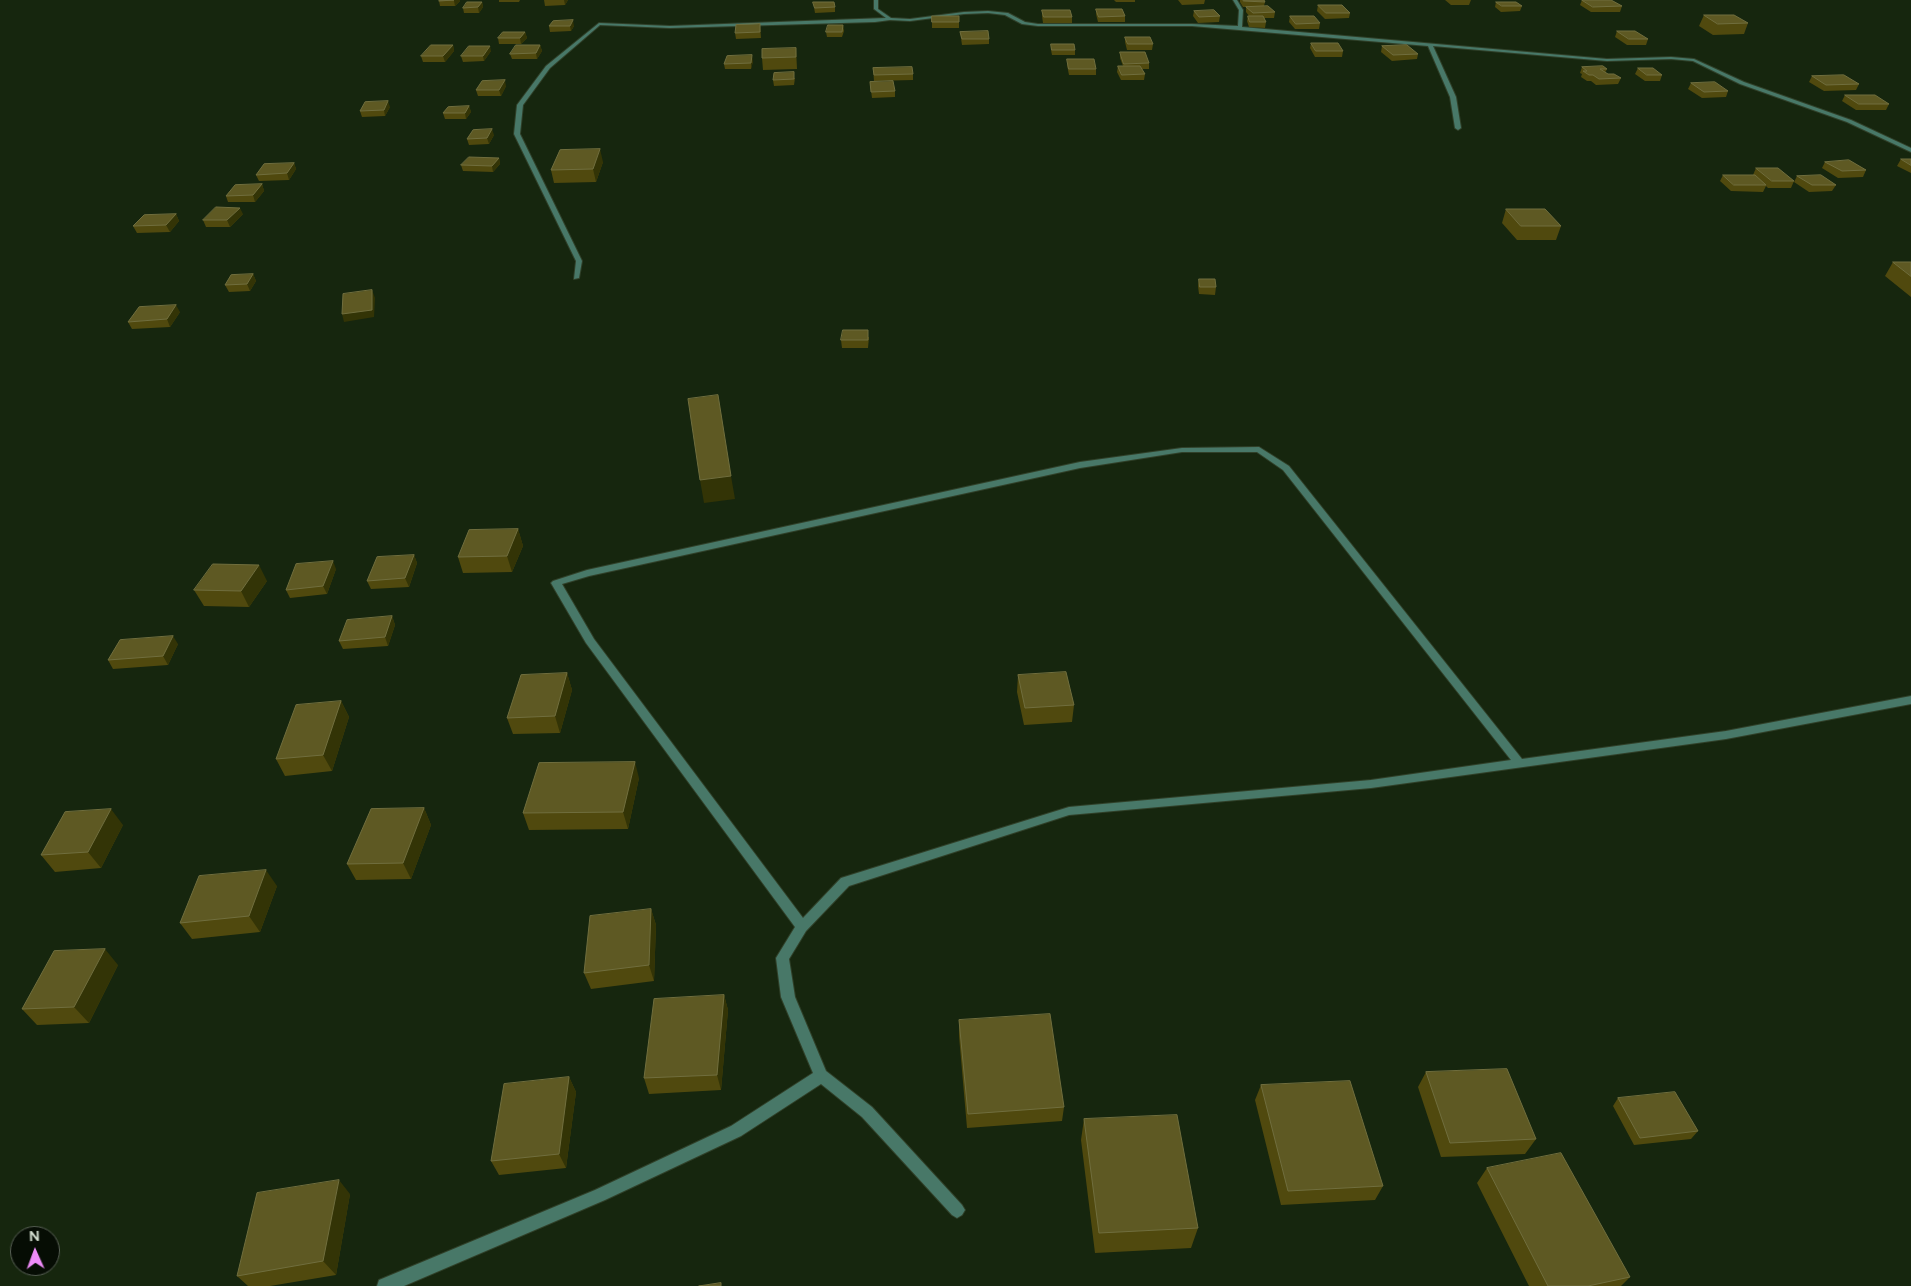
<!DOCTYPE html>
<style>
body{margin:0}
#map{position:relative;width:1911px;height:1286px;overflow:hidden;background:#16260e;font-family:Figtree,sans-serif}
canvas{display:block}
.north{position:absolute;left:10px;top:1226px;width:50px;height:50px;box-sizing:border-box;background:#060d04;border:1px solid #586055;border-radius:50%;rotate:358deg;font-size:14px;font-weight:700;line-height:20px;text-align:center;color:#d2ddce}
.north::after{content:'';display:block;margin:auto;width:18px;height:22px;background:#ee8bf8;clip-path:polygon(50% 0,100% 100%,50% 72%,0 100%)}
</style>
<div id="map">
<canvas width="1911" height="1286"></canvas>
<div class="north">N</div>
</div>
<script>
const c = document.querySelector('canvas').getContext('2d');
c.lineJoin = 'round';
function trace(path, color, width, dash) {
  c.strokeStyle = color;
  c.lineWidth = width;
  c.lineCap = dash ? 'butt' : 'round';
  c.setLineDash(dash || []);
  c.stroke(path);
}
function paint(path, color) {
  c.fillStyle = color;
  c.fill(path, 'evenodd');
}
const street = new Path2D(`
 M874,0H878V9L891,18L910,19L964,12L988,11L1008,13L1025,22L1038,24H1192L1238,26L1239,10L1233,0H1237L1243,10L1242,27L1607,59L1671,57L1694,59L1744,82L1851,120L1911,148V152L1847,122L1740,84L1693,61L1671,59L1607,61L1433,46L1456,97L1461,128L1458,130L1455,128L1450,97L1428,46L1192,26H1038L1022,24L1005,15L988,13L964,14L910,21L890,20L875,22L670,28L600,25L550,68L523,105L520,134L582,261L579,278L574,279L576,261L514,134L517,105L546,66L599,23L670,26L886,18L874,9Z
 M1259,447L1289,466L1522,759L1726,731L1911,696V704L1726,739L1371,788L1069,815L849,886L806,931L789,959L795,997L826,1071L872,1107L962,1205L965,1210L962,1215L957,1218L952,1215L862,1117L821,1084L741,1136L605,1200L404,1286H377L379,1280L595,1190L731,1126L813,1073L781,997L776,958L795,927L586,643L551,583L553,581L587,570L1080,462L1182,448ZM1182,452H1257L1283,470L1511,760L1371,780L1069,807L841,878L803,918L594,639L562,584L589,576L1080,468Z`);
trace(street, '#304029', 2);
paint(street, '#487868');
paint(new Path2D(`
 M440,0H460V1L455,6H440L439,1Z
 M499,0H520L519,2H499Z
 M544,0H568L565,5L545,6Z
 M1114,0H1135V2H1116Z
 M1178,0H1205L1204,4L1182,5Z
 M1240,0H1264L1265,2L1264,6L1275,12L1274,18H1264L1266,22L1265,28L1249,27L1247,21L1248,16H1249L1246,12V7H1247H1243L1240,2Z
 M1445,0H1471L1469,5H1451Z
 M1582,0L1622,6L1620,12H1591L1580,5Z
 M482,2L483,7L479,13H464L463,8Z
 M813,2L835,7V12L815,13Z
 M1496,2L1522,6L1520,11L1501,12L1495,7Z
 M1318,5L1350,13L1349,18L1325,19L1317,11Z
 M1096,9L1125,16V22H1098L1096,14Z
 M1042,10L1072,17V23H1043L1042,16Z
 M1194,11L1220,16L1219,22L1198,23L1193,16Z
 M1704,15L1748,23L1744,34L1713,35L1699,26Z
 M932,16H959V28H932Z
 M1290,16L1320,23L1319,29H1295L1289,22Z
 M760,24L761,38L736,39L735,33Z
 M843,25L844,31L842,37H827L826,32Z
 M549,26H574L571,31L550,32Z
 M1617,31L1648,39L1646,45H1627L1615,37Z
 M525,32L527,38L521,44H499L498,38Z
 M960,32L989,39V44L962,45Z
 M1125,37L1153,44L1152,50H1127L1125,42Z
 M1311,43L1343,51L1342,57H1315L1310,48Z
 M1051,44L1075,50V55H1052L1051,50Z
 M453,45L454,51L445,62H423L421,56Z
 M540,45L542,51L537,59H512L510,54Z
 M1382,46L1418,54L1417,59L1392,61L1381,52Z
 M796,48L797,69L763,70L762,58Z
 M491,51L484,61L463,62L461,56Z
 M1120,52L1149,63V69H1142L1145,74L1144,80H1121L1117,72L1118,66H1123L1120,58Z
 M1067,59L1096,69V75H1069L1067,65Z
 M753,61L751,69H725L724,64Z
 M1582,67L1607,69L1605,73L1608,74L1621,78L1618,84L1596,85L1591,81H1587L1581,77L1582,74L1580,73Z
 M873,68L913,74V80L874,81Z
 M1638,68L1662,75L1660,81H1645L1635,74Z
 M1812,76L1859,84L1856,90L1824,91L1809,82Z
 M795,78L794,85L774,86L773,80Z
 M870,82L895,91V97L872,98Z
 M1691,83L1728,91L1726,97L1702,98L1688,89Z
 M506,86L501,96H478L476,90Z
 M1845,95L1889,104L1886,110H1856L1842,101Z
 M469,106L471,112L466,119H445L443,113Z
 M390,107L385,116L362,117L360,111Z
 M494,135L489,144L469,145L467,139Z
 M499,158L500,164L493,172L463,171L461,165Z
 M1901,159H1911V173L1897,166Z
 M603,162L596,182L554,183L551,170Z
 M1825,162L1866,170L1863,177L1838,178L1822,168Z
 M294,163L296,169L289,180L259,181L256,175Z
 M1756,168L1794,181L1791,188H1768L1766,186L1763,192L1731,191L1720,181L1723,175H1753Z
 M1797,176L1836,185L1832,191L1809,192L1794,182Z
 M262,184L264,191L255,202H228L226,196Z
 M1506,209L1561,226L1556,240H1517L1502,223Z
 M176,214L179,221L170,232L137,233L133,226Z
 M243,214L230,227H206L203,220Z
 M1893,262H1911V297L1885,276Z
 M253,274L256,281L250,291L229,292L225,285Z
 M1199,279L1216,287L1215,295L1199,294L1198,286Z
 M180,312L170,327L132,329L128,322Z
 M869,337L868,348H842L841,340Z
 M518,529L523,546L512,572L463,573L458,557Z
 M414,555L417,563L409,587L371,589L367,581Z
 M336,569L327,594L290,598L286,590Z
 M267,581L249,607L204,606L194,590Z
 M392,616L395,625L388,646L343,649L339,641Z
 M178,644L168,665L113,669L108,660Z
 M567,673L572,690L560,733L513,734L507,718Z
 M1018,675L1074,705L1072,722L1024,725L1017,692Z
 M341,701L349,717L332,771L285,776L276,759Z
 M639,778L628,829L529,830L523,813Z
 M424,808L431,825L411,879L356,880L347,864Z
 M123,825L101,868L55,872L41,855Z
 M277,886L260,932L192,939L180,923Z
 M651,909L656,925L654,981L591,989L584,973Z
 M118,965L89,1023L37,1025L22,1009Z
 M724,995L728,1010L721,1090L649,1094L644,1078Z
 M959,1020L1064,1107L1062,1121L967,1128L959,1036Z
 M1426,1072L1536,1139L1525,1154L1441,1157L1418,1087Z
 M569,1077L576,1092L566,1168L499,1175L491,1161Z
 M1261,1085L1383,1186L1375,1200L1281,1205L1255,1100Z
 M1618,1098L1698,1131L1691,1139L1634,1145L1613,1106Z
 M1084,1119L1198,1228L1191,1248L1095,1253L1081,1140Z
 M1487,1168L1630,1277L1621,1286H1529L1477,1183Z
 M350,1194L336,1275L270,1286H248L237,1276Z`), '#50490e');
paint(new Path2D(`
 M454,0H460V1L455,6L454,1Z
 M564,0H568L565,5Z
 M482,2L483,7L479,13L478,7Z
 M573,20L574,26L571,31L570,26Z
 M525,32L527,38L521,44L520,38Z
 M453,45L454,51L445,62L443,56Z
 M540,45L542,51L537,59L536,53Z
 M490,46L491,51L484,61L483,56Z
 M752,55L753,61L751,69V63Z
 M505,80L506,86L501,96L499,90Z
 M388,101L390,107L385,116L384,110Z
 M469,106L471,112L466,119L465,113Z
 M492,129L494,135L489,144L487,138Z
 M600,149L603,162L596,182L593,169Z
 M499,158L500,164L493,172L492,166Z
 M294,163L296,169L289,180L287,173Z
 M262,184L264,191L255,202L253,195Z
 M240,208L243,214L230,227L227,220Z
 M176,214L179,221L170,232L166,225Z
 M253,274L256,281L250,291L247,284Z
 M372,290L375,298L374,317L344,322L342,314Z
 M176,305L180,312L170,327L167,319Z
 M731,476L735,499L704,503L700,480Z
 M518,529L523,546L512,572L507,556Z
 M414,555L417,563L409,587L405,578Z
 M333,561L336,569L327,594L323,586Z
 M259,565L267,581L249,607L241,591Z
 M392,616L395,625L388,646L385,637Z
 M173,636L178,644L168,665L163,656Z
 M567,673L572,690L560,733L555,716Z
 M341,701L349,717L332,771L323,755Z
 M635,762L639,778L628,829L623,812Z
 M424,808L431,825L411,879L403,863Z
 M111,809L123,825L101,868L88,852Z
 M266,870L277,886L260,932L249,916Z
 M651,909L656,925L654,981L649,965Z
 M105,949L118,965L89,1023L74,1007Z
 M724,995L728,1010L721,1090L717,1075Z
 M569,1077L576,1092L566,1168L559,1154Z
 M339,1180L350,1194L336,1275L323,1261Z`), '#333406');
const building = new Path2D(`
 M440,0H454L439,1Z
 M1243,0H1264L1265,2L1244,1Z
 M1582,0H1611L1622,6L1593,7Z
 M467,2H482L478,7L463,8Z
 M813,2H834L835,7L815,8Z
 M1496,2H1516L1522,6H1502Z
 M1318,5H1342L1350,13H1326Z
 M1268,6L1275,12L1253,13L1246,7Z
 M1096,9H1122L1125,16L1099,17Z
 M1042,10H1070L1072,17H1044Z
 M1214,10L1220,16L1199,17L1194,11Z
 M1704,15H1734L1748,23L1718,24Z
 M932,16H959V22H932Z
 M1248,16H1263L1266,22H1250Z
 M1290,16H1314L1320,23L1296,24Z
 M573,20L570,26H549L553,21Z
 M760,24V32L735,33L736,25Z
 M828,25H843L842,32H826Z
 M988,31L989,39H962L960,32Z
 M1617,31H1635L1648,39H1629Z
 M503,32H525L520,38H498Z
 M1125,37H1150L1153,44H1128Z
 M1311,43H1338L1343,51H1316Z
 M1051,44H1074L1075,50H1052Z
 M431,45H453L443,56H421Z
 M516,45H540L536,53L510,54Z
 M1407,45L1418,54L1393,55L1382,46Z
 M469,46H490L483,56H461Z
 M796,48V57L762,58V49Z
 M1120,52H1145L1149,63L1124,64Z
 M752,55L751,63L724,64L727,56Z
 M1067,59H1094L1096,69H1069Z
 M1118,66H1140L1145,74L1122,75Z
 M1603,66L1607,69H1600L1608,74H1614L1621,78L1599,79L1593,75H1589L1583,71H1587L1582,67Z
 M912,67L913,74L874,75L873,68Z
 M1638,68H1653L1662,75H1647Z
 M794,72V79L773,80L774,73Z
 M1844,75L1859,84L1826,85L1812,76Z
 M505,80L499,90H476L482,81Z
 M893,81L895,91L871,92L870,82Z
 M1715,82L1728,91L1704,92L1691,83Z
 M1845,95H1875L1889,104H1859Z
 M388,101L384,110L360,111L365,102Z
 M469,106L465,113H443L448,107Z
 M492,129L487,138L467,139L473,130Z
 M600,149L593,169L551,170L560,150Z
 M469,157L499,158L492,166L461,165Z
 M1901,159H1911V165Z
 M1849,160L1866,170L1842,171L1825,162Z
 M294,163L287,173L256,175L264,164Z
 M1756,168H1778L1794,181H1772Z
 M1723,175H1755L1766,185H1734Z
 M1821,175L1836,185H1812L1797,176Z
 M262,184L253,195L226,196L235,185Z
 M216,207L240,208L227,220H203Z
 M1506,209H1545L1561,226H1521Z
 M176,214L166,225L133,226L144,215Z
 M1893,262H1911V276Z
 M253,274L247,284L225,285L231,275Z
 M1199,279H1215L1216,287H1200Z
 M372,290V310L342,314L343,294Z
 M176,305L167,319L128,322L139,307Z
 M843,330H868V340H841Z
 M718,395L731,476L700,480L688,399Z
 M518,529L507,556L458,557L469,530Z
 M414,555L405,578L367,581L377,557Z
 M333,561L323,586L286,590L296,564Z
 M213,564L259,565L241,591L194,590Z
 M392,616L385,637L339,641L347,620Z
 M173,636L163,656L108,660L120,640Z
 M1066,672L1074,705L1025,708L1018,675Z
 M567,673L555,716L507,718L521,675Z
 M341,701L323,755L276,759L296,705Z
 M635,762L623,812L523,813L539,763Z
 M424,808L403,863L347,864L371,809Z
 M111,809L88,852L41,855L65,812Z
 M266,870L249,916L180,923L199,876Z
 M651,909L649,965L584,973L590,916Z
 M105,949L74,1007L22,1009L54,951Z
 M724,995L717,1075L644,1078L654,999Z
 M1050,1014L1064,1107L968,1114L959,1020Z
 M1507,1069L1536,1139L1450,1143L1426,1072Z
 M569,1077L559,1154L491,1161L504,1084Z
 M1350,1081L1383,1186L1288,1191L1261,1085Z
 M1675,1092L1698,1131L1640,1138L1618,1098Z
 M1177,1115L1198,1228L1099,1233L1084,1119Z
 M1561,1153L1630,1277L1588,1286H1548L1487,1168Z
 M339,1180L323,1261L237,1276L257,1193Z
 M721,1283V1286H699Z`);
paint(building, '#5e5923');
trace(building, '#706e3e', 1);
</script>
